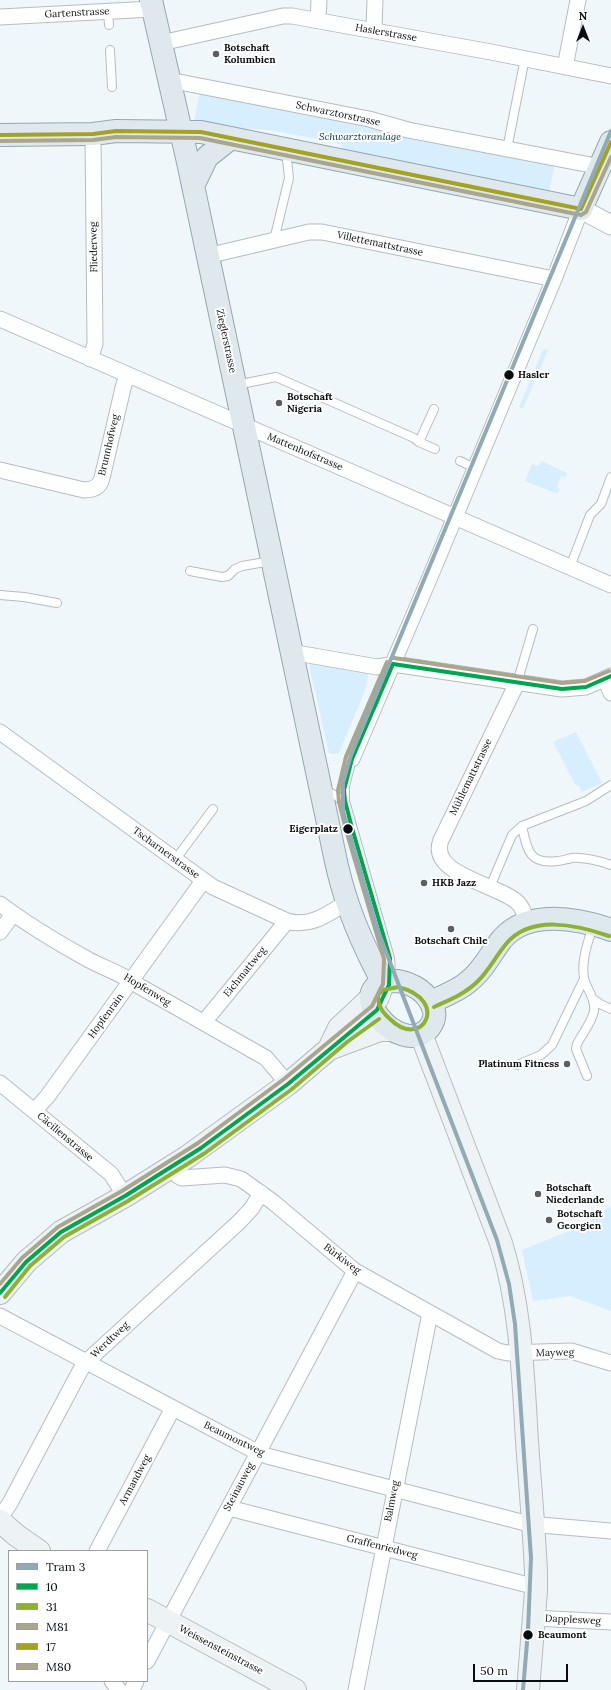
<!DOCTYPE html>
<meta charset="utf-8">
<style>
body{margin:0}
#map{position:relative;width:611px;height:1690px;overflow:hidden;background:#f0f7fb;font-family:Lora,serif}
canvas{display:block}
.legend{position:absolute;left:8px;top:1550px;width:140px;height:132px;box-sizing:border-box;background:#fff;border:1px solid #9d9e9f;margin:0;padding:5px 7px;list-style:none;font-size:12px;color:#090d0f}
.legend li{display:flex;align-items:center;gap:8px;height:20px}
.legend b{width:20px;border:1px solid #9d9e9f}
.north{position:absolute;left:563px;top:8px;width:40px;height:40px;-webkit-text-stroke:3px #fff;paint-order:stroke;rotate:0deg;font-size:11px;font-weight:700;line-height:16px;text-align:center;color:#090d0f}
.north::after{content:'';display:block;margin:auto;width:14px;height:18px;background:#090d0f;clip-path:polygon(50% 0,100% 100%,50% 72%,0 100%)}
.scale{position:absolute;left:473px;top:1664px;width:95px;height:18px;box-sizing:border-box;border:2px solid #090d0f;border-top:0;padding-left:5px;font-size:12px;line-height:14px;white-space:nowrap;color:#090d0f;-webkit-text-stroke:3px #fff;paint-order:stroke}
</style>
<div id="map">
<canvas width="611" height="1690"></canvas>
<ul class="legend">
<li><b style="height:5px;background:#91abb6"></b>Tram 3</li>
<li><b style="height:5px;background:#00a54f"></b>10</li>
<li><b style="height:5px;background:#8eb133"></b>31</li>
<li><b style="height:5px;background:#a9a68d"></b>M81</li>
<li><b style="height:5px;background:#a4a221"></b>17</li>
<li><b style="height:5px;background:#a9a68d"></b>M80</li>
</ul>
<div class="north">N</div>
<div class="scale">50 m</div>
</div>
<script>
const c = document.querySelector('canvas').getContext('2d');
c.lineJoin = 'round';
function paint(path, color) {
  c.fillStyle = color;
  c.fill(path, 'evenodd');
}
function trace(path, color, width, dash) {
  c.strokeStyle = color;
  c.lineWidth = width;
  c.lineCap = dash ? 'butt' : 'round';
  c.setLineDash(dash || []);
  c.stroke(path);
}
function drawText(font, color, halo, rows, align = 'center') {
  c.font = font + ' Lora,serif';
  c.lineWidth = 4;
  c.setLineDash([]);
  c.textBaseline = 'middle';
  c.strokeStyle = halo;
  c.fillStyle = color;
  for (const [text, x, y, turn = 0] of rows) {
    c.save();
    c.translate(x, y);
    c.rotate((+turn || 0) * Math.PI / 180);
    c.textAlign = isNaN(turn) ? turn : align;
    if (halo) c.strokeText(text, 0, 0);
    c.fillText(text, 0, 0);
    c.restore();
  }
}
paint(new Path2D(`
 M200,92L555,163L549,192L341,150L342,144L270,130L231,128L194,121Z
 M546,349L548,350L523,409L519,407L543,350Z
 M542,461L567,473L566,477L561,476L557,488L560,489L558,494L525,481L532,464L538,466Z
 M309,657L369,670L366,688L339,753L331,754L329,753L310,670Z
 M576,732L602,783L582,792L578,785L576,786L553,742Z
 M611,1205V1311L570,1296L533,1301L522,1250L588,1223Z`), '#d6eefd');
const service = new Path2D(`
 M108,11L109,25
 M110,50L112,87
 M507,149L525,58
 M274,240L289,178L286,150
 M236,385L276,377L414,438L419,442L435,449
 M419,442L434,409
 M460,461L475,468
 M570,567L590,515L601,504L611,477
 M190,571L222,577L228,576L235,569L242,566L271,561
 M0,595L24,597L57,603
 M517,683L533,629
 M325,790L338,797L345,805
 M522,826C527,848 528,865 557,861C562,861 567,859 572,858C585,857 599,861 611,865
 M175,860L213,809
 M490,887L512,835L522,826L586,801L611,785
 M592,998L600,1004L611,1009
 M348,1033C356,1027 368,1021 375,1013C389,1000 392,976 390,958L345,801V786L352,759
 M517,1065L541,1055L552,1045L584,979
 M587,1076L576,1049L577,1044C582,1034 592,1022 594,1011C596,998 586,989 584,978C581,960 588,942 593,926`);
const minor = new Path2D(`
 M0,17L153,9
 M318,20L319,0
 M374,30L375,0
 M161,43L283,16H292L491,52L611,76
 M565,67L578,0
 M169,80L369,119L408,130L601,167
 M207,256L309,232H322L554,279
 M0,319L611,585
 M90,359L95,344L93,134
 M0,470L84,490C93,490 100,487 102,478L123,388L127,375
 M291,652L377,667L393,664L562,689L586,687L611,676
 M605,679L611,693
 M517,683L441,840C427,875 501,885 518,903C524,909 525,916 527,923
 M0,732L213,887L287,921C310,928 328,914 347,902
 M352,759L430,577L554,279L581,209
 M0,904C28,925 58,943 89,960C106,969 123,974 139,986L266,1058L288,1084
 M0,932L13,914
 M204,1022L287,921
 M0,1083L111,1174L125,1196
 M34,1111L47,1097L203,881
 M173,1166L178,1176L182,1178L225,1175L241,1179L273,1202L355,1271L498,1351L508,1353L571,1351L611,1363
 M0,1316L194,1419L251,1449L267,1456L529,1524L611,1531
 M229,1508L536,1587
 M0,1518L10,1503L80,1371L85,1363L239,1222L252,1208L261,1193
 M97,1551L173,1408
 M534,1618L611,1622
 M147,1661L355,1271
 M112,1681L119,1690
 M132,1690L136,1681
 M356,1690L430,1313`);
const tertiary = new Path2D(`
 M581,209L611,225`);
const secondary = new Path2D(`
 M421,1034L501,1243C521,1307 523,1374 527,1441C530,1485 534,1528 536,1572V1591L528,1690
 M329,1049L380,1030H393
 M0,1293L26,1262L61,1232L125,1196L187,1157L288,1084L329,1049L339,1028L371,998
 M0,1521L16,1535L39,1551
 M147,1610L295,1690`);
const primary = new Path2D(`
 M151,0L188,162L337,866C347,909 362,943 383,983
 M0,135L93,134L116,131L201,132L581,209L611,142
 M193,186L207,157L231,138
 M398,981C414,984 428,993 433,1008C436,1014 434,1022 429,1028C400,1061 334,981 398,981Z
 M431,1002C443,996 458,991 468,982C483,971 491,953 502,939C528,909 578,918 611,930`);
trace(service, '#b7bcbf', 10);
trace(minor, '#b7bcbf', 17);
trace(tertiary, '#b7bcbf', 21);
trace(secondary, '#b7bcbf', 24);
trace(primary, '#95a7b0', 24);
trace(service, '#fdfefe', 8);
trace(minor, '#fdfefe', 15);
trace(tertiary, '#fdfefe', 19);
trace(secondary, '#edf3f5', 22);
trace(primary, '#dfe9ed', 22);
trace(new Path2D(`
 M361,733L380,701`), '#c8cacb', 1);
trace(new Path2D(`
 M393,664L562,689L586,687L611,676
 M0,1293L26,1262L61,1232L125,1196L201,1148L288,1084L377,1010L389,985L390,958L352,828L345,801L344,790L352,759L393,664`), '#00a54f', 4);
trace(new Path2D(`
 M398,987C451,1000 422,1051 390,1019C382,1012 378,1006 378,995L383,990Z
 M434,1007C449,1000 465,994 478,981C489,970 496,956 506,944C531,914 577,925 609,936
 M5,1297L30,1266L64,1237L128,1201L205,1153L292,1089L347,1042L379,1019`), '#8eb133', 4);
trace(new Path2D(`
 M394,658L562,683L585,681L609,671
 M0,1284L22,1258L58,1227L122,1191L198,1143L284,1079L372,1006L383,984L384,959L346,830L339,802L338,790L346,757L387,662`), '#a9a68d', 4);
trace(new Path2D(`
 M0,135L93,134L116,131L201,132L581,209L611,142`), '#a4a221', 4);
trace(new Path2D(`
 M0,141L93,140L116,137L200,138L581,215L586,212L611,157`), '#a9a68d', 4);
trace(new Path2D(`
 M523,1690L528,1631L531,1558L515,1324L509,1284L497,1240L378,931L343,811V783L351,755L611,131`), '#91abb6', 4);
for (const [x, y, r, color] of [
 [216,54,4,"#5a5f62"],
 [509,375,5.5,"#090d0f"],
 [279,403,4,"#5a5f62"],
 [348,829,5.5,"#090d0f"],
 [424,883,4,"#5a5f62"],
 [451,929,4,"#5a5f62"],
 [567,1064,4,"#5a5f62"],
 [538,1194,4,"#5a5f62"],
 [549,1220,4,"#5a5f62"],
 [528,1635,5.5,"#090d0f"]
]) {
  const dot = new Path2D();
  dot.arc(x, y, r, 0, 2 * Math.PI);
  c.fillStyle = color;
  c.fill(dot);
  trace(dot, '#fff', 1.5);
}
drawText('10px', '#090d0f', '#fff', [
 ["Gartenstrasse",77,13,-3],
 ["Haslerstrasse",386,33,10],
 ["Schwarztorstrasse",338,114,12],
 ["Villettemattstrasse",380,244,12],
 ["Fliederweg",94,247,-91],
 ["Zieglerstrasse",226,341,78],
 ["Brunnhofweg",109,445,-77],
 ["Mattenhofstrasse",305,452,23],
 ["Mühlemattstrasse",471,777,-64],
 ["Tscharnerstrasse",166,853,36],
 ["Eichmattweg",245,972,-51],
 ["Hopfenweg",147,990,31],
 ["Hopfenrain",106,1016,-54],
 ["Cäcilienstrasse",65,1137,40],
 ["Bürkiweg",342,1259,37],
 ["Werdtweg",110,1340,-43],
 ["Mayweg",555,1353,-1],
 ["Beaumontweg",234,1439,26],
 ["Armandweg",135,1480,-62],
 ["Steinauweg",239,1487,-62],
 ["Balmweg",392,1501,-79],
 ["Graffenriedweg",382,1547,14],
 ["Dapplesweg",573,1620,3],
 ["Weissensteinstrasse",221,1650,28]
]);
drawText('bold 10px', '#090d0f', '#fff', [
 ["Botschaft",224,48],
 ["Kolumbien",224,60],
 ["Botschaft",287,397],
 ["Nigeria",287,409],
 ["HKB Jazz",432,883],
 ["Botschaft Chile",451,941,"center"],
 ["Platinum Fitness",559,1064,"right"],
 ["Botschaft",546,1188],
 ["Niederlande",546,1200],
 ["Botschaft",557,1214],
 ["Georgien",557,1226]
], 'left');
drawText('italic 10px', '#01344a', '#fff', [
 ["Schwarztoranlage",360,137]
]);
drawText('bold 10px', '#090d0f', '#fff', [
 ["Hasler",518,375],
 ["Eigerplatz",338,829,"right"],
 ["Beaumont",538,1635]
], 'left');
</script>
